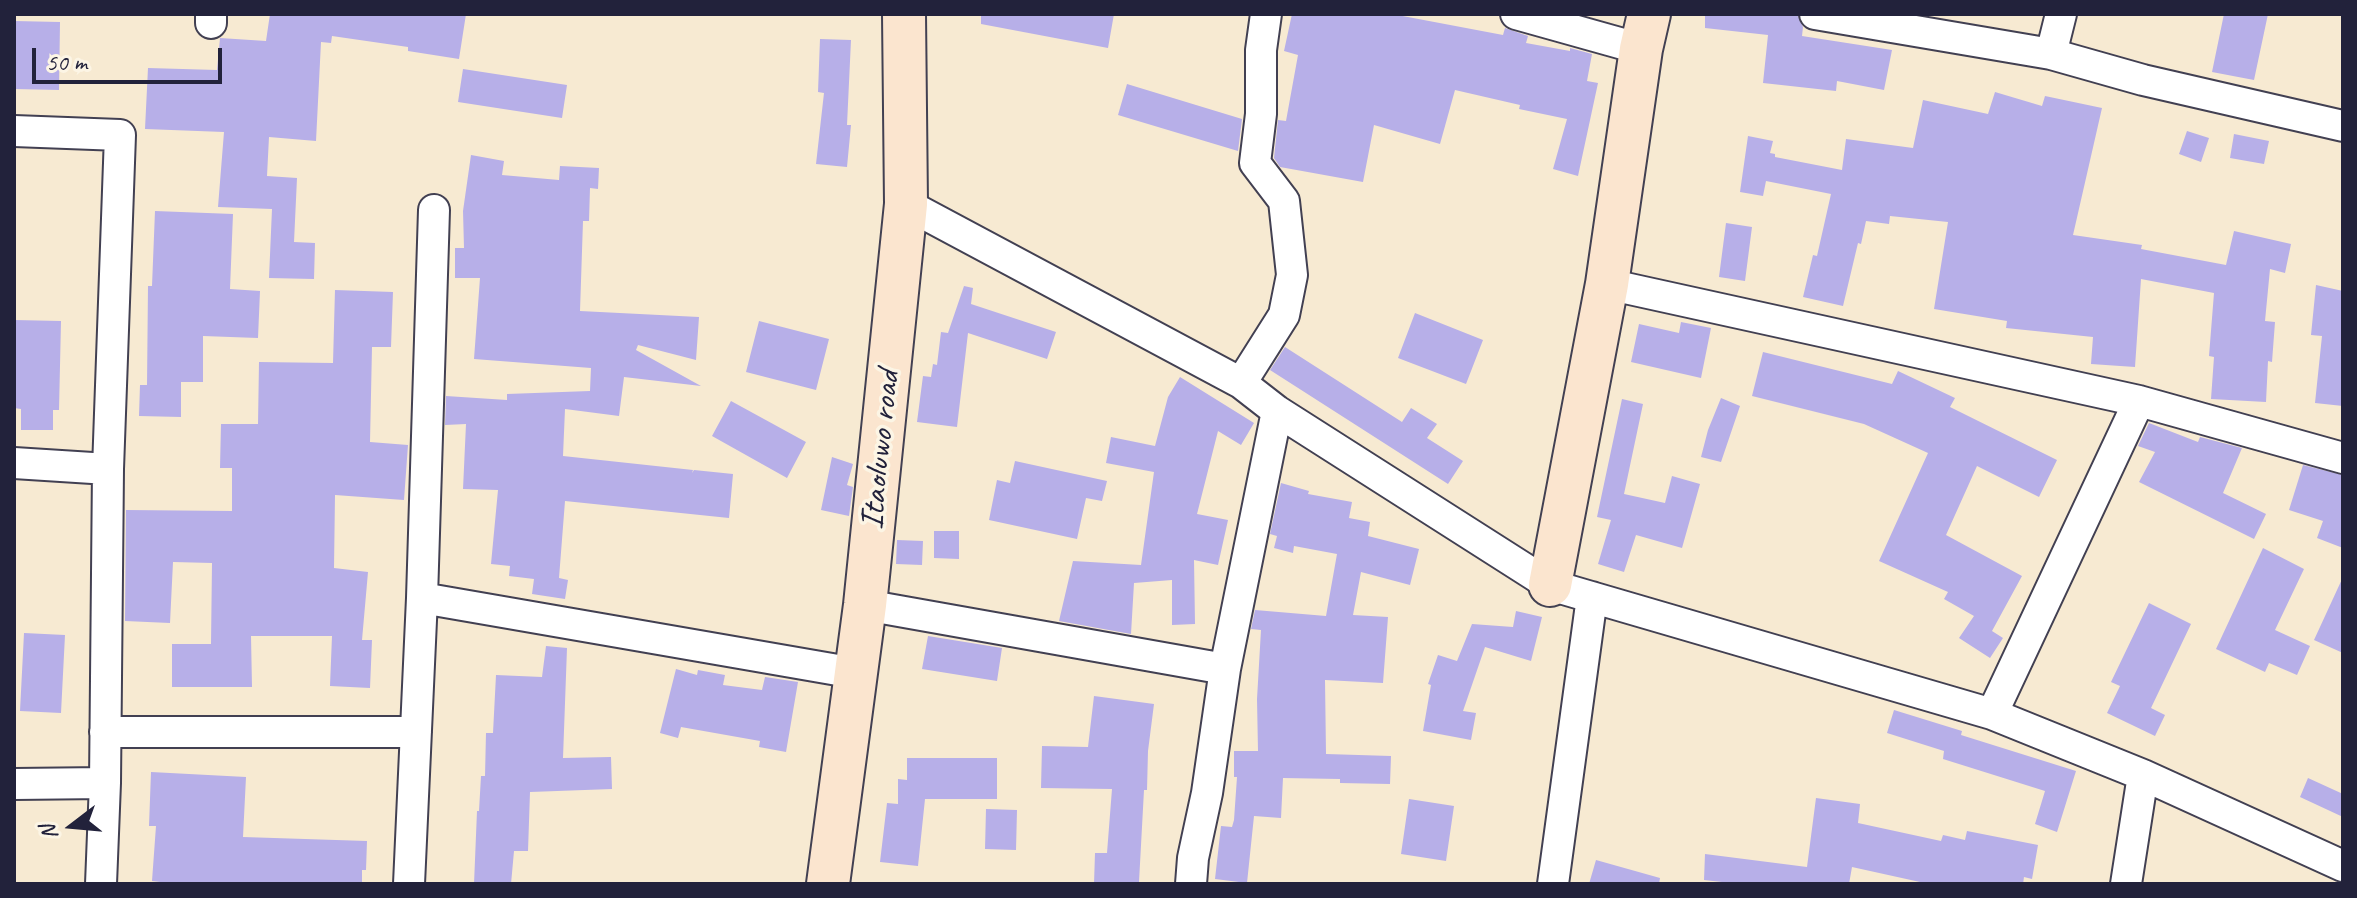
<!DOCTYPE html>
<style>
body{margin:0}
#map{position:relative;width:2357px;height:898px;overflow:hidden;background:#f7ead2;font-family:Caveat,sans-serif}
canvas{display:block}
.frame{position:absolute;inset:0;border:16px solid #22223b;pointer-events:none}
.north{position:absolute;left:32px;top:786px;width:80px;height:80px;-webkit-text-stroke:6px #fcf5e5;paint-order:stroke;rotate:254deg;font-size:22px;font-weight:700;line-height:32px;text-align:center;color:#22223b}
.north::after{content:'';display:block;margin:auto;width:28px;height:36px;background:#22223b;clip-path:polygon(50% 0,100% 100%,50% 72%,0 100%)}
.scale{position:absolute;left:32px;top:48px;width:190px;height:36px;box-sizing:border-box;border:4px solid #22223b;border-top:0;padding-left:10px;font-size:24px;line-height:28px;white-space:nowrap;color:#22223b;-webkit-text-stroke:6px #fcf5e5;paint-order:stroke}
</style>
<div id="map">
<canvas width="2357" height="898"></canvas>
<div class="frame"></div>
<div class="north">N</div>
<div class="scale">50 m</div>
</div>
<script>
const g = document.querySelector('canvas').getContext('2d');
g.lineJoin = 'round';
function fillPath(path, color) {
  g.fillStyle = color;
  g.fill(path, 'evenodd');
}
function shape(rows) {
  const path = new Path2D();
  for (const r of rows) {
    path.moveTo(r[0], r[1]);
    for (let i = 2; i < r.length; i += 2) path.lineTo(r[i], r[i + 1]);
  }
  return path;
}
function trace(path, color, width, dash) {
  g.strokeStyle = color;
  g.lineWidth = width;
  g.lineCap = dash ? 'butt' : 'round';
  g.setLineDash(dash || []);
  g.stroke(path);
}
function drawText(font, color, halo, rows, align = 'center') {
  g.font = font + ' Caveat,sans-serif';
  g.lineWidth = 7;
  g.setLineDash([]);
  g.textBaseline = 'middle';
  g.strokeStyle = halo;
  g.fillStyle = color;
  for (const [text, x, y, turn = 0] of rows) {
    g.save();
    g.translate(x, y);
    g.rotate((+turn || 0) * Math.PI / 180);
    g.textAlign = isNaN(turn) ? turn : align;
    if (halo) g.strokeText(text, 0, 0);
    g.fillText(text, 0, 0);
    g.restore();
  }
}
fillPath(shape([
 [270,14,466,14,459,59,408,51,408,47,332,36,331,43,321,42,316,141,269,137,267,176,297,178,294,242,315,243,314,279,269,278,272,209,218,207,224,132,145,129,148,68,217,70,220,38,266,41],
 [981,14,1114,14,1108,48,981,24],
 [1292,14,1392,14,1503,35,1505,28,1528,36,1526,43,1570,51,1570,48,1592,54,1587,81,1598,83,1578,176,1553,169,1567,119,1519,109,1520,105,1455,90,1440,144,1374,125,1363,182,1280,167,1274,158,1278,120,1286,121,1298,55,1284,51],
 [1705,14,1798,16,1803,27,1802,36,1892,50,1884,90,1837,81,1836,91,1763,83,1768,35,1705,28],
 [2224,14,2268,14,2254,80,2212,72],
 [14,21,60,22,59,90,14,89],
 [820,39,851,40,847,125,851,125,847,167,816,164,824,93,818,92],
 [463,69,567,85,562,118,458,102],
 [1127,84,1242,119,1238,151,1118,115],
 [1995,92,2042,106,2045,96,2102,108,2073,235,2142,245,2141,249,2226,265,2234,231,2291,244,2285,273,2270,269,2265,321,2275,322,2272,362,2268,361,2266,402,2211,399,2214,357,2209,356,2214,293,2141,279,2135,367,2091,364,2093,337,2006,328,2007,321,1934,309,1948,222,1890,216,1889,224,1866,221,1861,244,1858,243,1843,306,1803,297,1813,255,1817,256,1831,194,1766,181,1763,196,1740,192,1748,136,1773,141,1770,153,1775,154,1775,157,1842,170,1846,139,1913,148,1923,100,1988,114],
 [2187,131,2209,138,2201,162,2179,154],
 [2234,134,2269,141,2264,164,2230,158],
 [471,155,504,161,502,175,559,180,560,166,599,168,598,189,590,188,589,221,583,221,580,311,699,317,696,360,638,345,636,350,701,386,624,377,619,416,565,409,563,456,693,470,692,473,694,470,733,474,729,518,565,501,559,578,568,580,565,599,532,594,534,579,509,576,510,566,491,564,498,490,463,489,466,424,445,425,446,396,507,400,507,394,590,391,591,368,474,359,480,278,455,278,455,248,464,248,463,211],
 [155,211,233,214,230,289,260,291,258,338,203,336,203,382,181,382,181,417,139,416,140,385,147,385,148,286,152,286],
 [1726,223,1752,227,1745,281,1719,277],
 [2316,285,2343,291,2343,406,2315,403,2322,336,2311,335],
 [964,286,973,288,971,304,1056,332,1047,359,968,333,957,427,917,422,923,376,931,377,933,364,937,365,941,332,948,333],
 [335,290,393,292,391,347,372,347,370,442,408,445,404,500,335,495,334,568,368,572,362,640,372,640,370,688,330,686,332,636,251,636,252,687,172,687,172,644,211,644,212,563,173,562,170,623,125,621,126,510,232,511,232,468,220,468,221,424,258,424,259,362,333,363],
 [1415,313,1483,340,1466,384,1398,358],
 [14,320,61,321,59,410,53,410,53,430,21,430,21,409,14,408],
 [759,321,829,339,816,390,746,372],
 [1681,322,1711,328,1701,378,1631,362,1639,324,1679,333],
 [1285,347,1402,422,1411,408,1437,424,1427,438,1463,461,1448,484,1270,370],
 [1763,352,1892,384,1898,371,1955,398,1950,407,2057,460,2039,497,1977,466,1946,535,2022,576,1992,631,2003,638,1990,658,1959,638,1974,616,1944,599,1948,592,1879,561,1928,453,1864,424,1752,396],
 [1180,377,1254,423,1241,445,1218,431,1197,514,1228,520,1218,565,1194,560,1195,624,1172,625,1172,580,1134,583,1131,634,1059,621,1073,561,1141,565,1154,472,1106,463,1111,437,1155,446,1168,397],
 [1721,398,1740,406,1721,462,1701,457,1708,430],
 [1622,399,1643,404,1624,494,1665,503,1672,476,1700,484,1682,548,1636,535,1624,572,1598,564,1611,520,1597,517],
 [731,401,806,442,787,478,712,436],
 [2149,423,2198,442,2200,437,2242,448,2223,493,2266,514,2254,539,2139,482,2155,452,2138,446],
 [832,457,853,464,847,485,853,487,849,516,821,510],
 [1015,461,1107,481,1102,501,1086,498,1077,539,989,520,997,480,1010,483],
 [2303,465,2343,475,2343,548,2317,538,2323,521,2289,510],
 [1281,483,1309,491,1308,494,1352,502,1349,518,1370,522,1368,536,1419,549,1410,585,1361,572,1353,615,1388,617,1383,683,1325,680,1326,754,1391,756,1390,784,1340,783,1340,779,1283,778,1281,818,1254,816,1247,883,1215,879,1221,826,1232,827,1234,820,1237,777,1234,777,1234,751,1258,751,1257,699,1261,630,1251,629,1255,610,1326,616,1337,554,1294,546,1293,553,1274,548,1277,536,1270,534],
 [934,531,959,531,959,559,934,558],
 [897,540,923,541,922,565,896,564],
 [2263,548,2304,569,2275,630,2310,646,2297,675,2269,663,2265,672,2216,649],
 [2343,577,2343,653,2314,640],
 [2149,603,2191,624,2151,708,2165,715,2155,736,2107,713,2120,686,2111,682],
 [1516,611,1542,617,1531,661,1485,647,1463,711,1476,713,1471,740,1423,731,1431,685,1428,684,1438,655,1457,661,1472,624,1513,627],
 [24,633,65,635,61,713,20,711],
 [928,636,1002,648,997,681,922,669],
 [546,646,567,648,563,758,611,757,612,789,530,792,528,851,514,851,511,884,474,884,477,811,479,811,481,776,485,776,486,733,493,733,496,675,542,677],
 [676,669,697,675,698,670,725,675,723,685,762,690,765,677,798,682,786,752,759,747,760,741,681,727,678,738,660,733],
 [1094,696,1154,704,1148,751,1147,790,1144,790,1139,882,1094,884,1095,853,1107,853,1112,789,1041,788,1042,746,1088,747],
 [1894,710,1962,731,1961,735,2076,771,2057,832,2035,824,2045,791,1943,759,1944,751,1887,733],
 [907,758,997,758,997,799,925,799,918,866,880,862,887,803,898,804,898,779,907,780],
 [151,772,246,777,243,837,367,841,366,870,362,870,362,884,160,884,160,882,152,881,156,826,149,826],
 [2308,778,2343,794,2343,817,2300,797],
 [1816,798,1860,804,1858,823,1941,841,1943,835,1965,840,1967,831,2038,845,2032,879,2024,877,2023,884,1929,884,1852,867,1849,884,1722,884,1722,882,1704,880,1705,854,1807,867],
 [1409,799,1454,806,1446,861,1401,854],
 [986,809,1017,810,1016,850,985,849],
 [1596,860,1660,878,1659,884,1589,884]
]), '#b7afe8');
const street = shape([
 [211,14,211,23],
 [1516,14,1641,49],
 [1815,14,2051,54,2143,80,2343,126],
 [2051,54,2061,14],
 [14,131,120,135,108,469,105,783,101,884],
 [906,204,1241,383,1277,411,1550,585,1992,714,2143,775,2343,866],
 [1607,284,2139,401,2343,458],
 [1241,383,1284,315,1292,275,1284,201,1255,163,1261,114,1261,50,1266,14],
 [14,463,108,469],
 [422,598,855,673],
 [865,605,1225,669],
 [1992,714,2139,401],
 [105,732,416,732],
 [14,784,105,783],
 [409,884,422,598,434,210],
 [1191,884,1193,858,1207,793,1225,669,1277,411],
 [1553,884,1592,597],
 [2126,884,2143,775]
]);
const secondary = shape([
 [1550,585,1607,284,1641,49,1649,14],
 [828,884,865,605,906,204,904,14]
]);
trace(street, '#424052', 34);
trace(secondary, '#424052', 46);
trace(street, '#fff', 30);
trace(secondary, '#fbe5cf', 42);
drawText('34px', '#22223b', '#fcf5e5', [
 ["Itaoluwo road",881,450,-84]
]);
</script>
